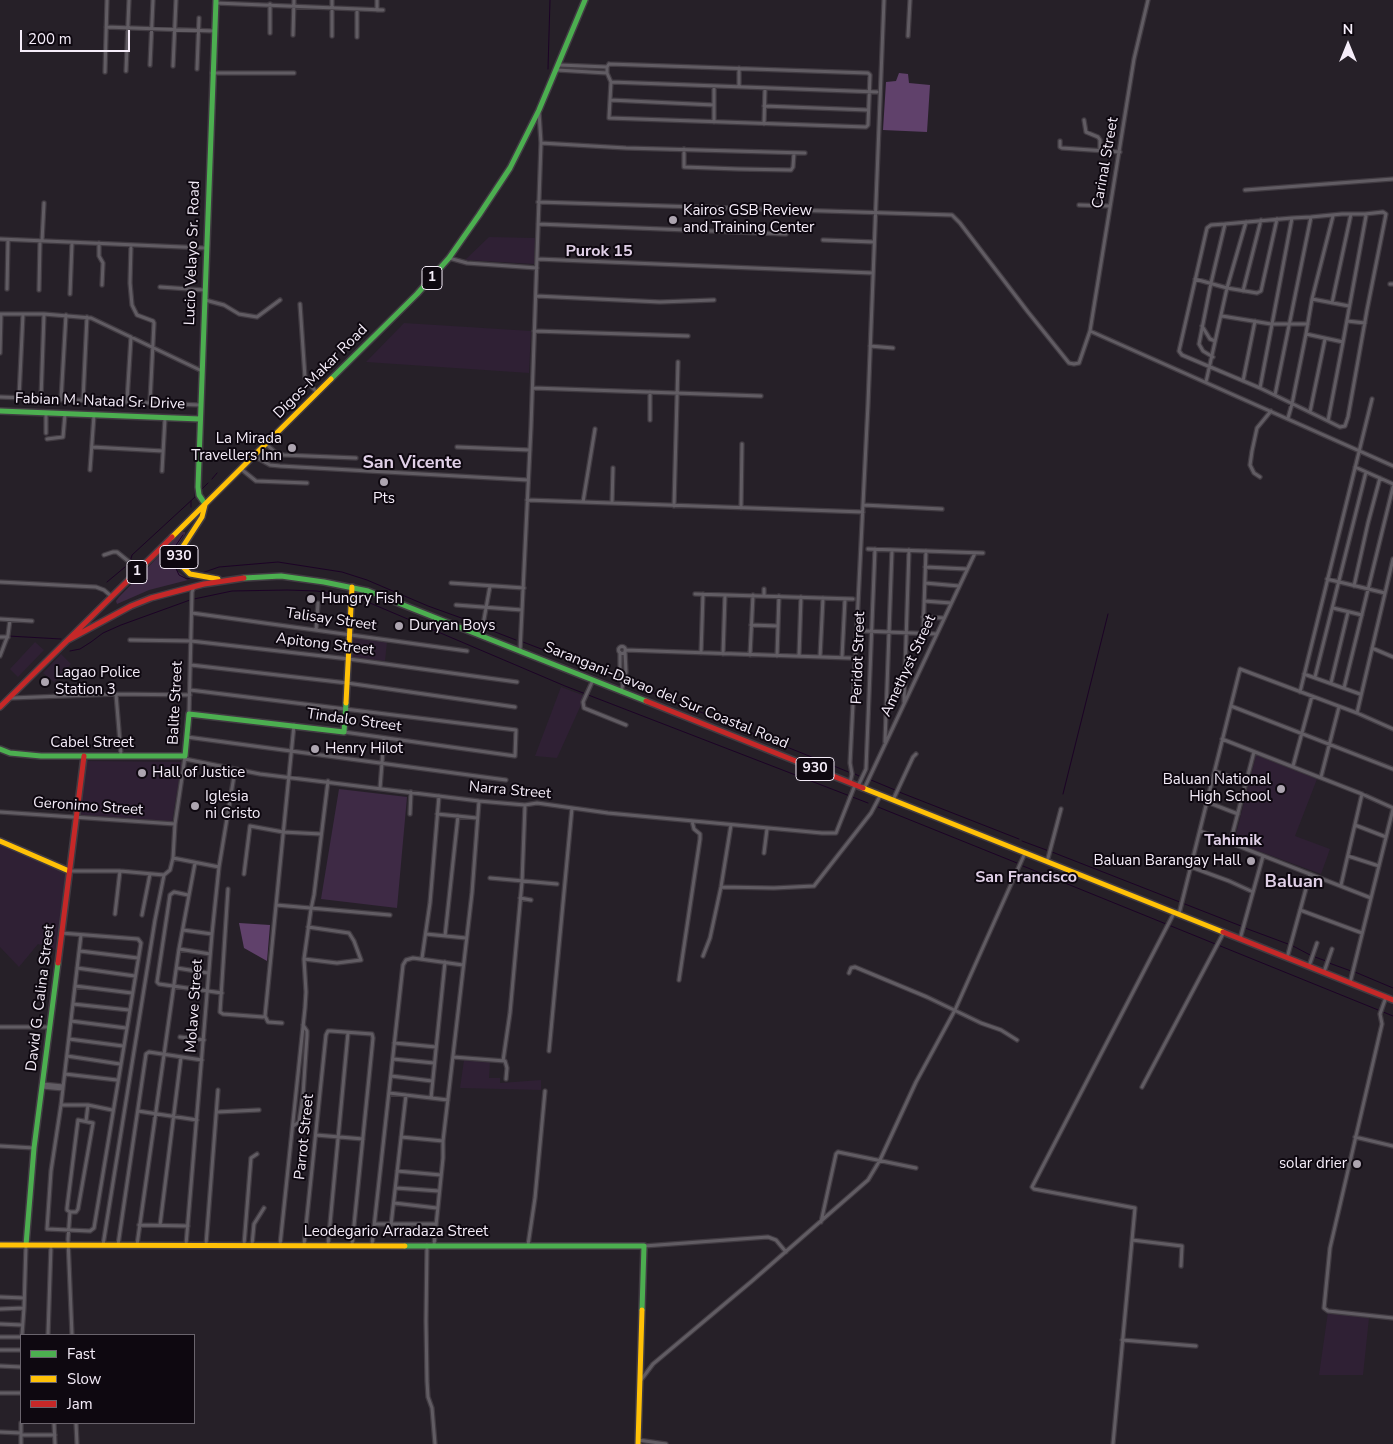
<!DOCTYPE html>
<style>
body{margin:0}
#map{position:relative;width:1393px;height:1444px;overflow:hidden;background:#262028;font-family:"Nunito Sans",sans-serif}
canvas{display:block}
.legend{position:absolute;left:20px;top:1334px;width:175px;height:90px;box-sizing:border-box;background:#0e0810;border:1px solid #6a646d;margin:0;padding:6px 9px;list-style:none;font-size:15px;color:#f5edf9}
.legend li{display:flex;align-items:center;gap:10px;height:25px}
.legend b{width:25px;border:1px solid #6a646d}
.north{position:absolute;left:1323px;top:20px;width:50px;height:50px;-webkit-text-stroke:4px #0e0810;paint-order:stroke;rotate:0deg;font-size:14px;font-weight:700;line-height:20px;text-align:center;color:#f5edf9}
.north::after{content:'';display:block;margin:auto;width:18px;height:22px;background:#f5edf9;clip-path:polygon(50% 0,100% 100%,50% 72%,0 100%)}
.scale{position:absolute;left:20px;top:30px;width:110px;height:22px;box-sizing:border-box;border:2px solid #f5edf9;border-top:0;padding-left:6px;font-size:15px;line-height:18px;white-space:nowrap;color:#f5edf9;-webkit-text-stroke:4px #0e0810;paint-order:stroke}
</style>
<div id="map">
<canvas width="1393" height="1444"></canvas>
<ul class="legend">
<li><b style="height:6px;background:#4caf50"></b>Fast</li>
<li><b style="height:6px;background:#ffc107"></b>Slow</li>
<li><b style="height:6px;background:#c62828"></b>Jam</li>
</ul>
<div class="north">N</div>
<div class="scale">200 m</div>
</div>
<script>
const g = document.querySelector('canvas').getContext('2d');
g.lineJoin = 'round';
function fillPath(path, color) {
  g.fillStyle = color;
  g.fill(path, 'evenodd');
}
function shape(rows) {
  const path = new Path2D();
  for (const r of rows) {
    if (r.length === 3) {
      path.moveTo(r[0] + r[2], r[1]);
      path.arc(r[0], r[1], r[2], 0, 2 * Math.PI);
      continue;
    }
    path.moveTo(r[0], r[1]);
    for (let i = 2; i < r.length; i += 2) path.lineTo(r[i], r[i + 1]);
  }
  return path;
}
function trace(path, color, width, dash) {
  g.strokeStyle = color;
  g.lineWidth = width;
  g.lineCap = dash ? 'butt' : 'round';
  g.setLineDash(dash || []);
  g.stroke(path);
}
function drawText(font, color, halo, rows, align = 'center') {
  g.font = font + ' "Nunito Sans",sans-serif';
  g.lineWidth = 4;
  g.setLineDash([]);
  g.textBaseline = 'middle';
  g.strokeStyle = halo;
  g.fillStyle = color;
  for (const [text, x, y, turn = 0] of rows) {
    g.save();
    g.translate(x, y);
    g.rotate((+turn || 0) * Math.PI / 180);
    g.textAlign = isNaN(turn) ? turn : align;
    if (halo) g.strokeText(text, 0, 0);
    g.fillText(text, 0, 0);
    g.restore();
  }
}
fillPath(shape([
 [489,237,535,238,534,264,465,260],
 [404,323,531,331,529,373,366,362],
 [354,637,387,642,385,661,352,658],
 [35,642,44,650,18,677,10,669],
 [61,654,71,664,54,682,43,673],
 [561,687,585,696,557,758,535,756],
 [1256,755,1317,779,1295,836,1330,849,1321,874,1234,842],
 [86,761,182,762,172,822,79,815],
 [0,843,65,873,66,876,58,951,38,944,19,967,0,947],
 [464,1060,490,1062,489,1078,500,1078,500,1083,541,1080,541,1090,460,1088],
 [1328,1312,1369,1318,1363,1375,1319,1375]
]), '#2f2034');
fillPath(shape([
 [182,532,185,532,185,534,175,550,175,564,177,571,188,580,149,590,117,604,116,601,119,597],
 [339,789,407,797,397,908,321,899]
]), '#3e2a45');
fillPath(shape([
 [899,73,908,74,909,83,930,85,927,132,883,130,886,82,896,81],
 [239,923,270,925,267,961,244,948]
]), '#60416b');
trace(shape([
 [548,69,550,0],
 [204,245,208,153],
 [199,365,204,250],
 [199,403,199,374],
 [198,417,199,407],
 [197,449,198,421],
 [212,479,217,473],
 [201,490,208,483],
 [191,507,191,501],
 [183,535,174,548,173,562,179,575,187,579,190,578],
 [130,562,132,555,195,497,197,453],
 [199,574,219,567,278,562,342,572,367,580,428,606,478,624],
 [107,582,125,567],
 [194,599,232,591,287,590,317,591,363,600,565,686,868,803],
 [490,630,516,640],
 [8,636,61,639],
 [523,642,617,678],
 [70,651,80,649,91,642,103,633,121,625,190,600],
 [629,683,851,773],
 [855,774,859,776],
 [871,780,895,790],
 [899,792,1019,839],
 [1063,794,1108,614],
 [878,807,1017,863],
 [1022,841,1049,851],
 [1052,852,1241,926],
 [1023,866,1393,1016],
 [1245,928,1288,944],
 [1293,946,1312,956],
 [1315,957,1326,961],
 [1329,963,1351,971],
 [1355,972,1393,988]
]), '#1c0326', 1);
const street = shape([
 [377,0,377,10],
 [216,3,383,10],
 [270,4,270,33],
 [106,27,214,31],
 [293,35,294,0],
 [332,36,332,0],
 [908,36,910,0],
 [357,37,357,9],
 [609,64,868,73,870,75,868,125,866,127,609,118,611,82,607,73,607,67,609,64],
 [150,65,153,0],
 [559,65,607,67],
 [173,66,176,0],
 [197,69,199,18],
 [557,70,607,73],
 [126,71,129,0],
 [105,72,107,0],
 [212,73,294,73],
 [611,82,877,92],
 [739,87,739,68],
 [610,100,714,105,714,122],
 [714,105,714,86],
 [764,106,868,110],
 [1084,120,1086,132,1098,137,1100,140,1100,151],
 [764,124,765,88],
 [1060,141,1060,147,1062,148,1120,152],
 [541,143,626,148,805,153],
 [684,149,684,167,738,169,791,170,793,167,794,153],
 [1245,190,1393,179],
 [538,202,952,215,960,223,1028,312,1069,363,1074,364,1079,363,1090,331,1393,466],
 [1079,205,1110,206],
 [1311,217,1342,214,1365,214,1366,216,1343,342],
 [1246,222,1227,288,1257,293,1261,291,1277,219],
 [538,224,786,234],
 [1225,224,1211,225,1207,228,1179,351,1182,355,1260,388,1328,421],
 [0,239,205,248],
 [823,240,874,242],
 [42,241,44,203],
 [99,243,99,256,103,263,102,285],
 [131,245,130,283,132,305,137,315,153,321,154,323,150,402],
 [449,258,467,263,537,268],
 [537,259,873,273],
 [1195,279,1227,288,1206,382],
 [1390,284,1393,284],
 [160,287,204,290],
 [7,289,8,240],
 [39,290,40,241],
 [1243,291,1261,220],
 [70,294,72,243],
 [536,296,660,302,714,300],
 [1312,299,1349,306],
 [205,300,224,305,239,314,257,317,280,300],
 [1332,303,1351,214],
 [300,304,305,378,317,393],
 [0,314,44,314,91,318,202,371],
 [1222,316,1271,324,1308,324],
 [1347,321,1365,323],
 [1202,326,1210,339,1215,341],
 [534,331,688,336],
 [1090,331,1134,59,1148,0],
 [1306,334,1312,299,1333,216],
 [870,346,893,348],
 [0,353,1,314],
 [1213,357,1203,351,1199,344,1211,283,1225,224,1292,218],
 [1243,381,1255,321],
 [533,388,761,396],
 [1260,388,1292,218,1311,217,1275,395],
 [0,397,200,405],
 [19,397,23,314],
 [41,398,44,314],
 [61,400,66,315],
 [83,400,87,317],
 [127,401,131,337],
 [1310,412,1325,339],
 [1288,418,1292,404,1306,334,1343,342,1328,421,1340,427,1345,426,1348,417,1367,310,1386,214,1383,212,1365,214],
 [650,420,650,392],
 [46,433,46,413],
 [47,439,63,437,65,414],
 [266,444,275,452,284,455,356,458],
 [92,447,163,451],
 [457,447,530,450],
 [254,456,270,465,280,466,528,480],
 [1355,467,1393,484],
 [241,469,256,481,307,483],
 [90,470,94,415],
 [162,471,165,418],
 [1260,477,1254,473,1250,465,1252,451,1257,428,1271,411],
 [527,500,863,512],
 [583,502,595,429],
 [612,503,613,468],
 [863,505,942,509],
 [674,506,678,362],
 [741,508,742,444],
 [868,549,983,553],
 [104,555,113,552,117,552,138,569],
 [925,567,967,569],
 [1327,579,1385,593],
 [0,582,96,587,104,590,111,596],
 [451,583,524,588],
 [925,583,959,586],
 [1354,586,1368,523,1380,478],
 [695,594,853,599],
 [764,596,764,589],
 [924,601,951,603],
 [456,605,522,610],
 [1333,608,1362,615],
 [192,613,467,651],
 [923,617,944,618],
 [0,619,32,621],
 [751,625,778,626],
 [316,630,318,603],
 [864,631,937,634],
 [923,634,926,551],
 [481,636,490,586],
 [0,637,8,637],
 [130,640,191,641,349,659,517,682],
 [622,650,3.5],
 [1372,648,1393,657],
 [625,650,850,658],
 [520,651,531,427,541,143,539,112],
 [620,652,620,672,622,682],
 [701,653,703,594],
 [723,654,725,595],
 [750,655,753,595],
 [0,656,8,635,10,620],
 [777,656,779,596],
 [799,656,801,597],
 [820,657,823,598],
 [842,657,845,599],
 [191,665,347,683,515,707],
 [1304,674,1360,694],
 [1315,677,1366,472],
 [593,680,583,702,584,708,626,725],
 [1331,683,1348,612],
 [1344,688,1393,487],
 [190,690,516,730,515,756,344,732],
 [621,692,626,672,625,651],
 [1300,692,1372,399],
 [116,694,121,755],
 [11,698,116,694,190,695],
 [904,702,909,550],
 [1231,706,1393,769],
 [1357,713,1393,559],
 [189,714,192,592,194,587],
 [187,737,506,780],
 [1222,739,1362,794,1393,808],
 [885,742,892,550],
 [185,759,260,774,479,801,525,805,537,803,608,813,822,833,836,833,855,785],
 [1293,766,1312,696],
 [1215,771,1246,783],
 [1321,777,1339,707],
 [850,783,852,774,850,763,868,404,884,0],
 [858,786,866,769,875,549],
 [380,788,384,738],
 [864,789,975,553],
 [893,800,913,757,916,754],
 [1207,802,1238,814],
 [0,812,175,824],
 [410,814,411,792],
 [437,814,477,818],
 [1355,825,1386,837],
 [1200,831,1371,898],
 [1230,843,1254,752],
 [764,853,767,829],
 [1348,856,1379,866],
 [173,858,219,867],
 [1047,862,1061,809],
 [1191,867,1229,881,1253,892],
 [69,871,120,871,164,875],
 [244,874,250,826,283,832,321,834],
 [490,878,557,884],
 [1341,885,1362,794],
 [721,887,774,888,814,886,871,813,880,796],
 [228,889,220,1012,223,1014,263,1017,265,1016,294,725],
 [188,895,174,892,170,895,157,982,159,984,222,993],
 [520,898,531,900],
 [276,905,390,915],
 [1300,910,1362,933],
 [115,914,120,871],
 [1179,914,1240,669,1357,713,1393,729],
 [142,915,150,874],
 [183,930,212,934],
 [61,933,138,939,141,943,94,1228,90,1231,47,1229,51,1171,61,1105,81,935],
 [426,934,466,938],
 [445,936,458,816],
 [1240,939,1263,856],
 [179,949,210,954],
 [80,951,138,958],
 [703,956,710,938,721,887,731,825],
 [422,958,430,903,439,796],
 [1287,958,1310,874],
 [304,959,337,963,361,960,354,941,349,933,308,927],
 [1309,966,1317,943],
 [77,968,135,976],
 [177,968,208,973],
 [1324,972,1332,949],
 [849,973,851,968,855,967,927,997,981,1023,1001,1030,1017,1040],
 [679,980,700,839,700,834,694,829,692,821],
 [1350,983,1393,809],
 [75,986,132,993],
 [1386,997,1380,1014,1382,1024,1330,1248,1324,1308,1328,1311,1393,1318],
 [73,1004,129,1010],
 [265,1016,268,1022,282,1023],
 [71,1021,126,1028],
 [0,1027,49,1027],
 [180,1037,204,1040],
 [69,1039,123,1046],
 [394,1043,436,1047],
 [549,1051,572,808],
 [67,1056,120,1064],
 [453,1057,505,1061,507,1068,506,1079],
 [393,1059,434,1063],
 [503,1061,510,1013,522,882,525,805],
 [65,1074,117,1080],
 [391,1076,432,1081],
 [43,1084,63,1086],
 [42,1087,63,1089],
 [1142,1087,1224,932],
 [389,1093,448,1100],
 [431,1098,445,962],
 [61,1105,88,1105,112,1110],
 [138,1111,197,1120],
 [217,1112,259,1110],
 [78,1120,93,1123,78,1209,76,1212,70,1212,67,1210,67,1208,78,1120],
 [86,1121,88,1105],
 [293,1126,299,1122,303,1095,307,1036,307,1031,303,1025],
 [316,1135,363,1139],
 [401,1137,443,1141],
 [1355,1137,1393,1146],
 [0,1146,34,1148],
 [397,1171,441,1175],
 [396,1188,439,1191],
 [394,1203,437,1208],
 [70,1212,68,1239,72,1335],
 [821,1222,836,1154,838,1152,916,1168],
 [375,1224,435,1224],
 [139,1225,188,1226],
 [160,1225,181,1057],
 [391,1225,406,1095],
 [1132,1240,1182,1246,1181,1266],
 [103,1245,155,920,164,875,170,870,173,858,175,824,185,757],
 [118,1245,146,1054,149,1052,202,1060],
 [137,1245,179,949,195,863],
 [186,1245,212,934,219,867,235,770],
 [206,1245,218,1090],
 [244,1245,251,1158,257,1154],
 [252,1245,254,1224,264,1208],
 [280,1245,305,1008,306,992,304,959,311,909,314,895,328,781],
 [304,1245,326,1035,328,1031,331,1031,372,1034,373,1038,352,1245],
 [328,1245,348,1033],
 [372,1245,403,965,406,960,413,958,463,965],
 [427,1245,426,1321,427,1381,428,1397,432,1408,435,1444],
 [434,1245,443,1158,443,1141,472,893,479,801],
 [528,1245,535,1198,545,1091],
 [644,1246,768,1237,776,1240,786,1252],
 [0,1297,24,1298],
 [0,1309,24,1308],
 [0,1324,22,1325],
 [22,1335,24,1308,26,1245],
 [48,1335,51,1245],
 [0,1337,21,1337],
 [1122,1340,1196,1346],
 [0,1350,21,1350],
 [0,1366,21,1367],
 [641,1380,653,1364,752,1281,868,1180,880,1160,916,1082,955,1010,1025,853],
 [0,1393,21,1393],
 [54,1423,55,1444],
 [76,1423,77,1444],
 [0,1432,21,1433],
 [21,1435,55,1435],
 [638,1440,666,1444],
 [21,1444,21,1423],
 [1113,1444,1135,1208,1034,1189,1032,1187,1174,913]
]);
const fast = shape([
 [331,379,417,294,449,258,479,215,510,168,539,110,585,0],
 [0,411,200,419],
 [205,504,199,495,198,487,216,0],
 [244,578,281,576,324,582,368,591,646,701],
 [0,749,10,753,41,756,185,756,189,714,344,732,346,703],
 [26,1245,34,1148,58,963],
 [405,1246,644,1246,642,1310]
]);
const slow = shape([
 [205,505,202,517,180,551,180,560,183,567,190,574,218,579],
 [172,537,331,379],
 [346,703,352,587],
 [863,788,1223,932],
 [0,841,69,871],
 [0,1245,405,1246],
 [638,1444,642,1310]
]);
const jam = shape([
 [68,640,131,606,151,598,204,584,244,578],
 [646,701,863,788],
 [0,707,172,537],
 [1223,932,1393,1000],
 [58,963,84,756]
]);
trace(street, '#413b42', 5.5);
trace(fast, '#413b42', 8);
trace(slow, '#413b42', 8);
trace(jam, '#413b42', 8);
trace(street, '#615c63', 3);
trace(fast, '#4caf50', 5);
trace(slow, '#ffc107', 5);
trace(jam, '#c62828', 5);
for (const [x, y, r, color] of [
 [673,220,5,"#ada5b0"],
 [292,448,5,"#ada5b0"],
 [384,482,5,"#ada5b0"],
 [311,599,5,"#ada5b0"],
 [399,626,5,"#ada5b0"],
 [45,682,5,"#ada5b0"],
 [315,749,5,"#ada5b0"],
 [142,773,5,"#ada5b0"],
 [1281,789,5,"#ada5b0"],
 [195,806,5,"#ada5b0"],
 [1251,861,5,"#ada5b0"],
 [1357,1164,5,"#ada5b0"]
]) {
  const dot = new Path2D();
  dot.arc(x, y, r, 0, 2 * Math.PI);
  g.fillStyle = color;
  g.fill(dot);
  trace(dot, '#0e0810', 2);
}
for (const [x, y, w] of [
 [432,278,20],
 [179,557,38],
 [137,572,20],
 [815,769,38]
]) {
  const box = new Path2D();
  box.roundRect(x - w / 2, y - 11.5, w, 23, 4);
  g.fillStyle = '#0e0810';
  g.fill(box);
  trace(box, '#f5edf9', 1);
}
drawText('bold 14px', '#f5edf9', null, [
 ["1",432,278],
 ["930",179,557],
 ["1",137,572],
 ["930",815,769]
]);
drawText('15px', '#f5edf9', '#0e0810', [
 ["Carinal Street",1106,163,-80],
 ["Lucio Velayo Sr. Road",193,253,-88],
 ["Digos-Makar Road",321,372,-45],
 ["Fabian M. Natad Sr. Drive",100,402,2],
 ["Talisay Street",331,620,8],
 ["Apitong Street",325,645,7],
 ["Peridot Street",859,658,-88],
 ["Amethyst Street",909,666,-65],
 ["Sarangani-Davao del Sur Coastal Road",666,696,22],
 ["Balite Street",176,703,-87],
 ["Tindalo Street",354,721,8],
 ["Cabel Street",92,743],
 ["Narra Street",510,791,5],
 ["Geronimo Street",88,807,4],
 ["David G. Calina Street",41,998,-83],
 ["Molave Street",195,1006,-86],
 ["Parrot Street",305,1137,-84],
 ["Leodegario Arradaza Street",396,1232]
]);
drawText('15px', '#f5edf9', '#0e0810', [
 ["Kairos GSB Review",683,211],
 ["and Training Center",683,228],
 ["La Mirada",282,439,"right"],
 ["Travellers Inn",282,456,"right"],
 ["Pts",384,499,"center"],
 ["Hungry Fish",321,599],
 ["Duryan Boys",409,626],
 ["Lagao Police",55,673],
 ["Station 3",55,690],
 ["Henry Hilot",325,749],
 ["Hall of Justice",152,773],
 ["Baluan National",1271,780,"right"],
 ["High School",1271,797,"right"],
 ["Iglesia",205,797],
 ["ni Cristo",205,814],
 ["Baluan Barangay Hall",1241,861,"right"],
 ["solar drier",1347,1164,"right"]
], 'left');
drawText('bold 16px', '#e0d0e7', '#0e0810', [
 ["Purok 15",599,252],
 ["Tahimik",1233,841],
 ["San Francisco",1026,878]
]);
drawText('bold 18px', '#e0d0e7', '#0e0810', [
 ["San Vicente",412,464],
 ["Baluan",1294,883]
]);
</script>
